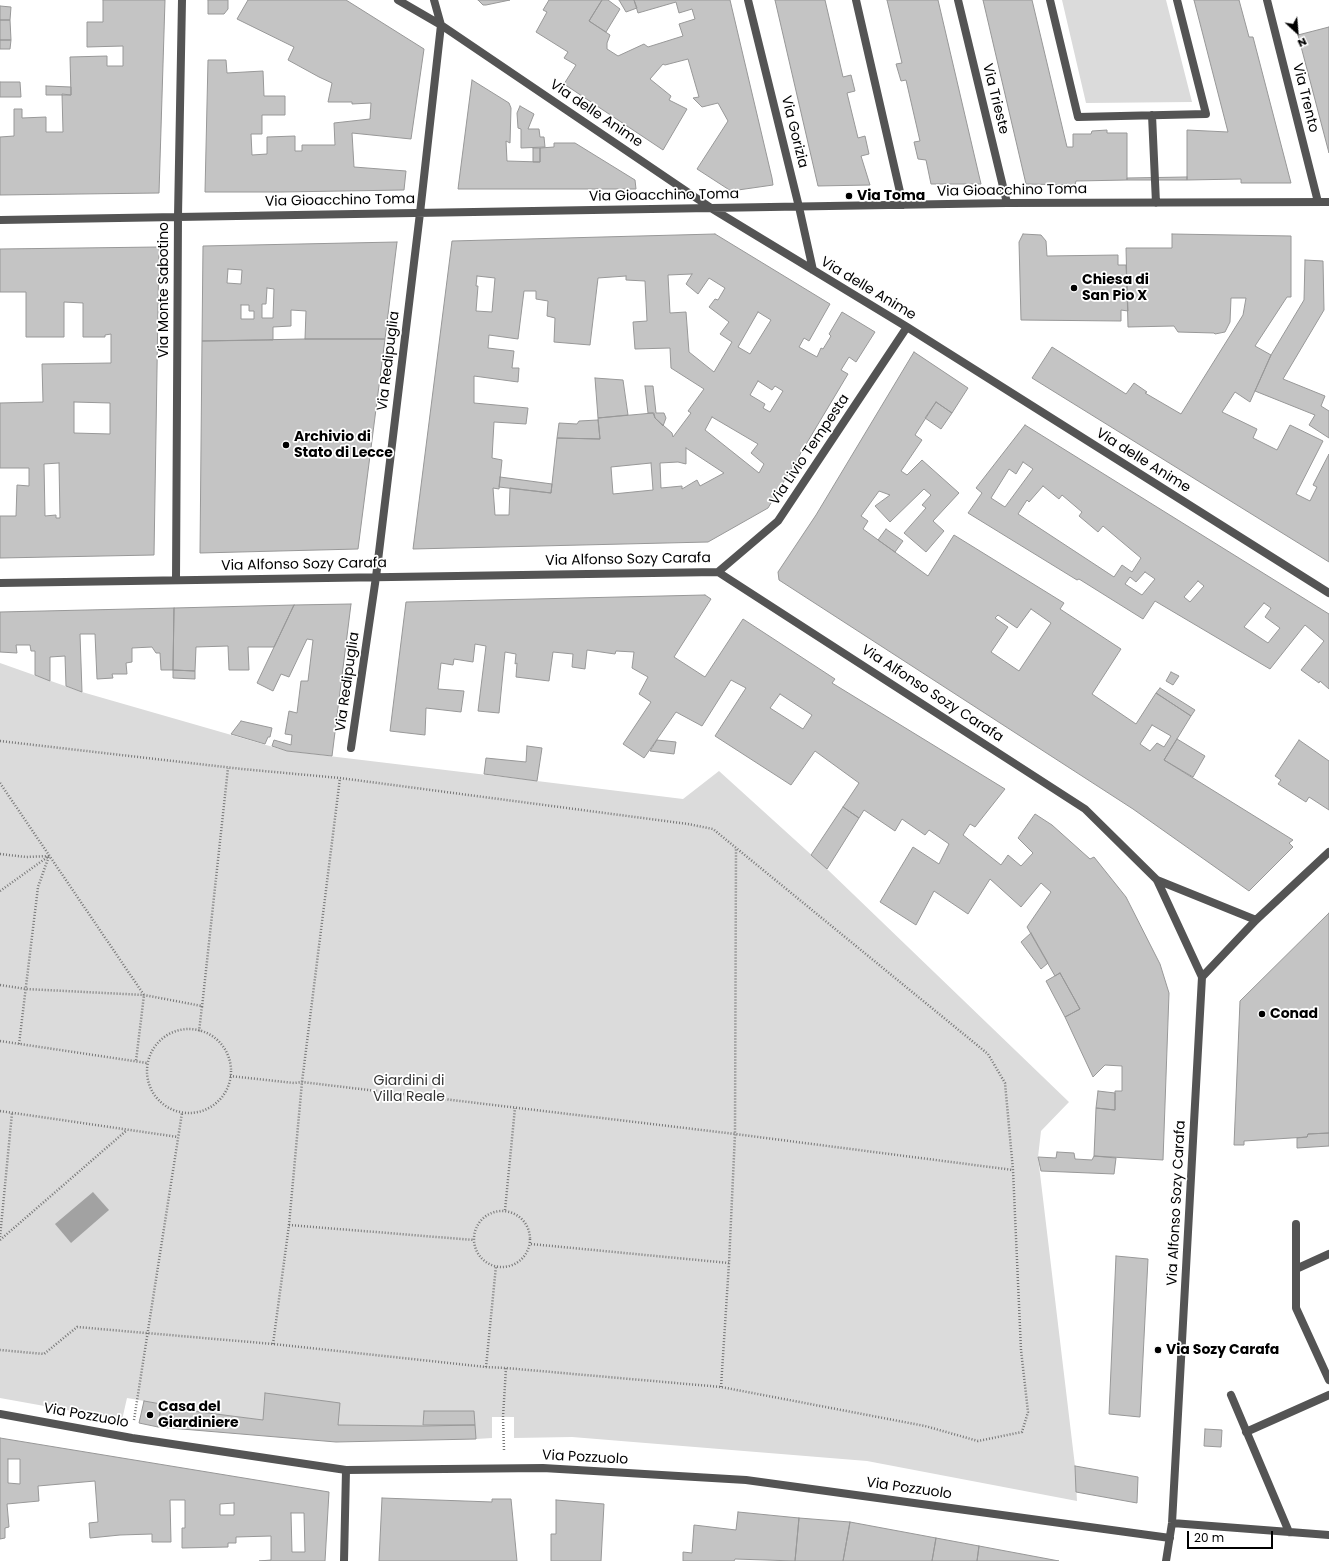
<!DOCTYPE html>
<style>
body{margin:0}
#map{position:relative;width:1329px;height:1561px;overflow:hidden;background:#fff;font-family:Poppins,sans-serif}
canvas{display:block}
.north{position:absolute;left:1277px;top:12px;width:40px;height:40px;-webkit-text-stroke:3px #fff;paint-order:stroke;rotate:154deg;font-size:11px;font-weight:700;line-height:16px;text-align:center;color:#000}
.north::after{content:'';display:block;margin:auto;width:14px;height:18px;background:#000;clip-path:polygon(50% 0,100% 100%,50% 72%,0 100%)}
.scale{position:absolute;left:1187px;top:1531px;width:86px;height:18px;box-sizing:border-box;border:2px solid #000;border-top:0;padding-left:5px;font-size:12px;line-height:14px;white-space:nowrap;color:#000;-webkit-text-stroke:3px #fff;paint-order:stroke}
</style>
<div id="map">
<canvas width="1329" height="1561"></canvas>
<div class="north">N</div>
<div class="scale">20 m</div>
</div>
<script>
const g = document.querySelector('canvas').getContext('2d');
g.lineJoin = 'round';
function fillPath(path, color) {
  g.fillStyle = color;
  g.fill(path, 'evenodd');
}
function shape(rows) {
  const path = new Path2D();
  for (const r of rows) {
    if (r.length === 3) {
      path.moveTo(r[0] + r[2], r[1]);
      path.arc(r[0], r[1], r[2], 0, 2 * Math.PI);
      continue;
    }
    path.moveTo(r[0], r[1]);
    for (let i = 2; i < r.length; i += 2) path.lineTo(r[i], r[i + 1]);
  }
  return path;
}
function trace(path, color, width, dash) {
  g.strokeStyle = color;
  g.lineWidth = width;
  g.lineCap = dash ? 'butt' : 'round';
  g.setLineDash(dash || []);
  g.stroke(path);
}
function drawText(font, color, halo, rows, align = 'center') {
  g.font = font + ' Poppins,sans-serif';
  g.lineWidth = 3.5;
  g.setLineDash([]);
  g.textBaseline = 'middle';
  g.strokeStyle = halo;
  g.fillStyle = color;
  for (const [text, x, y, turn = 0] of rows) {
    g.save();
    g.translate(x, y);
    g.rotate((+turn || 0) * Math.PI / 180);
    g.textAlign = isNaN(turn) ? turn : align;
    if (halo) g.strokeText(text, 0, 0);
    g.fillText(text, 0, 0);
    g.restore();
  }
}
fillPath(shape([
 [1062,0,1166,0,1192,102,1086,103],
 [0,663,82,692,287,751,537,781,683,799,719,771,827,869,1069,1102,1041,1131,1038,1157,1075,1466,1077,1501,867,1461,572,1437,514,1438,514,1417,492,1417,492,1438,476,1439,474,1411,424,1411,423,1426,338,1425,339,1403,265,1393,263,1420,161,1407,161,1404,127,1398,122,1420,0,1398]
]), '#dbdbdb');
fillPath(shape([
 [93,1192,109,1210,71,1243,55,1224]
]), '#a2a2a2');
const building = shape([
 [103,0,165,0,159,193,0,195,0,137,14,136,14,109,22,109,22,118,46,117,46,132,63,132,62,94,71,95,70,57,107,56,107,66,123,66,123,46,87,47,87,22,103,22,103,0],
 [208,0,228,0,228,9,224,14,208,14,208,0],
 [248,0,346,0,424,49,411,139,352,133,354,167,406,171,404,190,282,192,205,192,208,60,226,60,227,73,263,71,264,96,285,96,285,115,262,115,262,134,251,134,252,155,267,154,267,137,295,136,295,151,302,151,302,145,335,145,334,123,370,119,371,103,352,104,352,102,328,102,332,83,319,77,288,60,294,47,237,19,248,0],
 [478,0,510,0,486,5,483,5,478,0],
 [549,0,602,0,589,21,610,35,607,43,607,49,618,56,644,44,648,47,683,36,679,24,695,19,692,9,679,13,676,2,638,13,634,0,730,0,772,178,773,185,731,191,697,169,728,121,718,103,702,107,693,98,699,97,688,59,665,65,663,64,650,79,671,96,669,100,687,109,663,150,564,84,576,65,564,58,568,52,536,32,547,12,543,10,549,0],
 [602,0,608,0,620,9,606,32,589,21,602,0],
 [619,0,634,0,637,8,626,12,619,0],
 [775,0,825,0,843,77,851,75,855,91,847,93,858,138,865,136,869,154,861,156,870,185,818,186,775,0],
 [887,0,938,0,981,184,931,184,926,160,918,159,914,142,920,141,906,80,901,81,896,64,902,63,887,0],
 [983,0,1032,0,1067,147,1073,147,1073,134,1091,134,1092,131,1107,130,1107,133,1127,133,1127,180,1076,181,1075,185,1026,184,983,0],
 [1194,0,1239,0,1249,37,1253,37,1291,183,1241,183,1241,179,1187,180,1187,130,1228,132,1194,0],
 [0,6,11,7,10,20,0,20,0,6],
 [0,20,10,20,11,40,0,40,0,20],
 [1329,27,1329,153,1298,35,1329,27],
 [0,40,11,40,10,49,0,49,0,40],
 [472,80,509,103,511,108,510,143,506,141,507,161,540,162,540,148,554,147,554,143,575,143,635,180,636,189,458,189,472,80],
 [0,82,20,82,21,97,0,97,0,82],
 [46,86,71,87,71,95,46,95,46,86],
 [520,106,534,114,528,129,539,129,540,137,544,137,545,147,521,148,521,129,518,128,517,113,520,106],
 [533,148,540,148,540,162,533,162,533,148],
 [1187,177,1187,180,1127,180,1127,178,1187,177],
 [715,234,830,304,809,341,804,338,799,347,817,357,821,348,823,349,831,336,829,334,842,312,875,332,856,362,849,357,841,370,848,374,768,508,708,542,413,549,452,241,715,234],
 [692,274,686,284,698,294,709,278,725,288,718,300,715,299,709,307,729,322,720,334,732,342,714,372,689,352,686,312,670,313,668,275,692,274],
 [477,276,495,278,492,312,476,311,478,286,476,286,477,276],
 [626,276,626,280,645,281,647,321,633,322,635,349,670,348,671,368,704,389,688,411,691,413,673,437,672,433,655,418,653,413,598,418,600,439,557,438,551,493,510,488,509,515,495,515,493,488,499,489,502,460,492,458,494,422,526,424,528,408,474,403,474,376,518,382,519,368,512,368,514,351,488,348,489,335,518,339,524,291,536,291,536,299,548,301,547,316,555,318,554,342,590,345,598,278,626,276],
 [758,312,771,320,750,354,738,347,758,312],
 [758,381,772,390,775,386,783,391,770,412,763,408,765,404,750,395,758,381],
 [712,417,758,444,751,453,764,464,759,473,705,430,712,417],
 [686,448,724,473,700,486,697,480,682,489,682,486,661,488,660,463,678,462,686,464,686,448],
 [651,463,653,490,613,494,611,467,651,463],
 [1023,234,1041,235,1046,241,1047,256,1118,255,1118,265,1126,265,1128,311,1121,310,1121,321,1021,320,1019,242,1023,234],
 [1172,234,1291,236,1291,297,1287,297,1255,346,1271,355,1250,402,1235,392,1222,412,1257,429,1253,438,1277,450,1290,425,1323,441,1296,494,1310,501,1317,487,1313,485,1329,454,1329,562,1032,378,1052,347,1126,394,1134,383,1147,392,1145,393,1181,414,1243,315,1246,298,1231,298,1230,322,1225,332,1215,334,1214,333,1178,332,1174,326,1128,327,1126,248,1172,248,1172,234],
 [397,242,385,339,305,339,306,311,291,310,291,326,273,327,273,340,202,341,203,246,397,242],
 [228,269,242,270,241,284,227,283,228,269],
 [267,288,274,289,273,318,262,318,262,304,266,304,267,288],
 [241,305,249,305,249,311,254,311,254,319,241,319,241,305],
 [159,247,154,555,0,558,0,516,16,516,17,485,29,486,29,468,0,468,0,403,43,402,42,364,111,363,111,334,105,335,105,337,83,337,83,303,64,302,64,337,26,337,26,292,0,292,0,249,159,247],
 [74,402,110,403,110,434,74,433,74,402],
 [59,463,60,518,56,518,56,515,45,516,44,464,59,463],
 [1305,260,1323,261,1324,310,1283,379,1325,396,1321,406,1329,411,1329,438,1309,425,1315,415,1255,391,1271,355,1304,300,1305,260],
 [305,339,385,339,358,549,200,553,202,341,305,339],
 [914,352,968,388,952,413,936,402,915,435,922,440,901,471,907,475,922,460,959,493,933,521,944,531,926,552,904,533,926,508,922,505,931,495,924,489,890,522,875,506,890,495,879,491,861,516,868,521,863,529,928,576,954,535,1064,603,1060,609,1121,649,1092,694,1136,724,1156,693,1191,716,1164,760,1293,840,1289,843,1293,847,1249,891,1133,809,779,580,778,572,816,515,914,352],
 [1031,609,1051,623,1019,671,991,652,1008,627,995,618,998,615,1017,628,1031,609],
 [1152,725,1171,736,1164,747,1157,743,1150,751,1140,744,1152,725],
 [595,378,623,380,628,415,598,418,595,378],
 [645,386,653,386,656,413,664,413,666,418,663,426,655,418,654,413,648,413,645,386],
 [936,402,952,413,941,429,925,418,936,402],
 [598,420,600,439,557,438,559,423,577,424,579,421,598,420],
 [1025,425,1329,614,1329,689,1320,681,1319,683,1301,670,1324,641,1305,625,1270,669,1155,601,1143,619,1079,579,1077,580,968,513,982,493,976,488,1025,425],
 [1023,462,1033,469,1005,507,991,498,1009,469,1016,474,1023,462],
 [1043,486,1059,499,1062,495,1082,512,1079,516,1098,532,1103,526,1141,558,1132,572,1122,565,1114,577,1018,514,1027,500,1029,502,1043,486],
 [1145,572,1155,579,1142,595,1125,584,1130,577,1136,582,1145,572],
 [1198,581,1204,586,1190,602,1184,597,1198,581],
 [1264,603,1271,608,1265,617,1280,628,1268,643,1244,627,1264,603],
 [500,477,552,484,551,493,499,487,500,477],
 [886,529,903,541,895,552,878,540,886,529],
 [705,595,711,599,674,657,705,677,743,619,835,679,832,683,1005,789,975,827,970,824,963,835,1001,865,1008,855,1021,866,1033,853,1018,838,1035,814,1052,825,1090,859,1094,857,1126,897,1160,964,1169,993,1163,1160,1094,1156,1096,1108,1115,1110,1115,1091,1122,1091,1122,1066,1105,1065,1093,1077,1065,1017,1080,1009,1060,973,1055,976,1027,927,1051,892,1041,883,1021,907,990,879,968,914,934,891,916,925,880,902,913,847,939,864,949,844,929,830,925,835,902,819,895,831,864,810,859,818,843,807,859,783,815,751,791,785,715,736,746,688,731,680,702,726,676,712,644,758,623,744,651,702,639,694,648,677,632,668,634,652,616,651,615,654,587,650,585,669,572,667,573,654,553,652,549,681,516,677,517,663,515,664,516,654,505,652,499,713,478,711,486,646,475,644,473,662,454,659,453,665,441,663,438,689,464,691,461,712,426,708,425,735,390,731,406,602,705,595],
 [780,694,812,715,803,729,770,708,780,694],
 [351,604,332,756,287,751,272,746,274,740,291,745,292,735,285,734,289,711,297,713,301,681,308,681,313,640,307,639,289,677,281,674,273,691,257,683,294,605,351,604],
 [294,605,274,647,248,647,249,670,229,670,228,646,196,647,195,671,173,670,174,608,294,605],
 [174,608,173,670,161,670,160,653,156,653,152,647,132,648,132,662,126,663,127,674,112,674,113,678,97,679,95,634,80,634,82,692,66,686,65,656,50,657,50,681,35,675,35,651,31,651,30,645,16,645,17,653,0,652,0,612,174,608],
 [173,670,195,671,195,679,173,678,173,670],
 [1171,672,1179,676,1173,685,1166,681,1171,672],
 [1160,688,1195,710,1191,716,1156,693,1160,688],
 [241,721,272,728,270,737,268,737,265,744,231,734,241,721],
 [1177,739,1205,756,1193,777,1164,760,1177,739],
 [657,740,676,742,674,754,650,751,657,740],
 [1299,740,1329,761,1329,810,1309,797,1306,802,1278,784,1281,780,1275,776,1299,740],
 [527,746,542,748,537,781,484,774,486,758,526,762,527,746],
 [843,807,859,818,827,869,811,855,843,807],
 [1329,913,1329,1133,1308,1134,1307,1137,1244,1141,1244,1145,1234,1145,1240,1001,1329,913],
 [1031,933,1048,963,1041,969,1021,942,1031,933],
 [1060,973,1080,1009,1065,1017,1046,981,1060,973],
 [1098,1091,1115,1093,1115,1110,1096,1108,1098,1091],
 [1329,1133,1329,1146,1297,1148,1297,1138,1307,1137,1308,1134,1329,1133],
 [1057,1152,1074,1153,1075,1159,1092,1160,1094,1156,1116,1158,1114,1174,1041,1171,1038,1157,1056,1158,1057,1152],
 [1116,1256,1148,1259,1140,1417,1109,1414,1116,1256],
 [265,1393,340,1403,338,1425,423,1426,475,1425,476,1439,336,1442,158,1427,161,1407,263,1420,265,1393],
 [144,1401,161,1404,158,1427,139,1423,144,1401],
 [424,1411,474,1411,475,1425,423,1425,424,1411],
 [1205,1429,1222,1430,1221,1447,1204,1446,1205,1429],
 [0,1438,329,1492,325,1561,259,1561,271,1560,271,1536,236,1537,236,1543,228,1543,228,1547,182,1548,182,1528,185,1528,185,1500,170,1500,171,1542,152,1542,152,1534,120,1535,90,1538,89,1523,98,1522,95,1481,38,1486,39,1501,7,1504,9,1527,5,1528,5,1538,0,1539,0,1438],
 [8,1459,20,1459,20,1484,8,1483,8,1459],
 [234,1503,234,1515,220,1515,220,1504,234,1503],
 [291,1513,304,1513,305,1552,292,1552,291,1513],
 [1075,1466,1138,1477,1137,1503,1076,1492,1075,1466],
 [382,1498,492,1502,492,1499,511,1499,517,1561,379,1561,382,1498],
 [556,1500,604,1504,601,1561,551,1561,551,1534,556,1534,556,1500],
 [738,1512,799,1518,795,1561,735,1559,734,1561,683,1561,683,1552,692,1553,694,1525,736,1530,738,1512],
 [799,1518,850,1522,843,1561,795,1561,799,1518],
 [850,1522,936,1538,932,1561,843,1561,850,1522],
 [936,1538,979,1546,977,1561,932,1561,936,1538],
 [979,1546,1059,1561,977,1561,979,1546]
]);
fillPath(building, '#c4c4c4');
trace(building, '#989898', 1);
trace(shape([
 [0,741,242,769,340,778,688,824,713,829,988,1054,1005,1083,1013,1170,1021,1350,1028,1412,1022,1432,978,1441,925,1426,721,1387,506,1368,486,1367,273,1344,77,1327,44,1354,0,1350],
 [0,783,144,995,136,1061],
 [0,854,26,857,49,856],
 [0,891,49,856],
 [0,985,26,989,144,995,202,1006,199,1032],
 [202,1007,228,768],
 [189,1071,42],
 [0,1041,147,1063],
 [19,1044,38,887,49,856],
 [230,1076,294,1083,302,1082,735,1134,1013,1170],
 [0,1111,178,1137],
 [505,1210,515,1108],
 [502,1239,28],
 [289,1225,474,1240],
 [0,1237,12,1113],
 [0,1240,127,1130],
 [531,1244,729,1263],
 [273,1344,289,1225,302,1082,340,778],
 [486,1367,496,1266],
 [721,1387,729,1263,735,1134,736,848],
 [134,1420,182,1113],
 [504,1450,503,1417,506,1368]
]), '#767676', 2.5, [1, 2]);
trace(shape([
 [398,0,441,25,711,208,907,327,1329,593],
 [748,0,799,207,813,270],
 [856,0,903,205],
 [958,0,1007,203],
 [1050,0,1078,117,1206,114,1177,0],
 [1267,0,1318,202],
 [1152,115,1156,203],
 [0,220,1007,203,1329,202],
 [718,572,778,521,907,327],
 [176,580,178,216,182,0],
 [0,583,718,572,1085,809,1157,880,1202,977,1172,1523,1166,1561],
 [351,748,376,577,420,213,441,25,434,0],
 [1157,880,1256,920],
 [1202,977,1256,920,1329,852],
 [1296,1224,1296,1269],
 [1329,1254,1296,1269,1296,1308,1329,1380],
 [1231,1395,1289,1532],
 [0,1414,132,1438,346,1470,543,1468,746,1480,1170,1538],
 [1246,1432,1329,1395],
 [1172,1523,1329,1535],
 [344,1561,346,1470]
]), '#545454', 8);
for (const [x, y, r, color] of [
 [849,196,4,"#000"],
 [1074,288,4,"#000"],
 [286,445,4,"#000"],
 [1262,1014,4,"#000"],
 [1158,1350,4,"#000"],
 [150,1415,4,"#000"]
]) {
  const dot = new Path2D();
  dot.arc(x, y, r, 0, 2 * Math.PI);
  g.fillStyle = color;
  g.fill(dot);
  trace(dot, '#fff', 1.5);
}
drawText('14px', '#000', '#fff', [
 ["Via Trento",1305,98,76],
 ["Via Trieste",995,99,76],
 ["Via delle Anime",596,114,34],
 ["Via Gorizia",794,132,76],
 ["Via Gioacchino Toma",1012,191,-1],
 ["Via Gioacchino Toma",664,196,-1],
 ["Via Gioacchino Toma",340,201,-1],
 ["Via delle Anime",868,289,31],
 ["Via Monte Sabotino",164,290,-90],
 ["Via Redipuglia",389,361,-83],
 ["Via Livio Tempesta",810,450,-56],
 ["Via delle Anime",1143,461,32],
 ["Via Alfonso Sozy Carafa",628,560,-1],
 ["Via Alfonso Sozy Carafa",304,565,-1],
 ["Via Redipuglia",348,682,-82],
 ["Via Alfonso Sozy Carafa",932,694,33],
 ["Via Alfonso Sozy Carafa",1177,1203,-87],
 ["Via Pozzuolo",86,1416,10],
 ["Via Pozzuolo",585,1458,3],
 ["Via Pozzuolo",909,1489,8]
]);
drawText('bold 14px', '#000', '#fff', [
 ["Via Toma",857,196],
 ["Chiesa di",1082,280],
 ["San Pio X",1082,296],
 ["Archivio di",294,437],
 ["Stato di Lecce",294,453],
 ["Conad",1270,1014],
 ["Via Sozy Carafa",1166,1350],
 ["Casa del",158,1407],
 ["Giardiniere",158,1423]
], 'left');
drawText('14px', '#323232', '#fff', [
 ["Giardini di",409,1081],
 ["Villa Reale",409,1097]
]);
</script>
